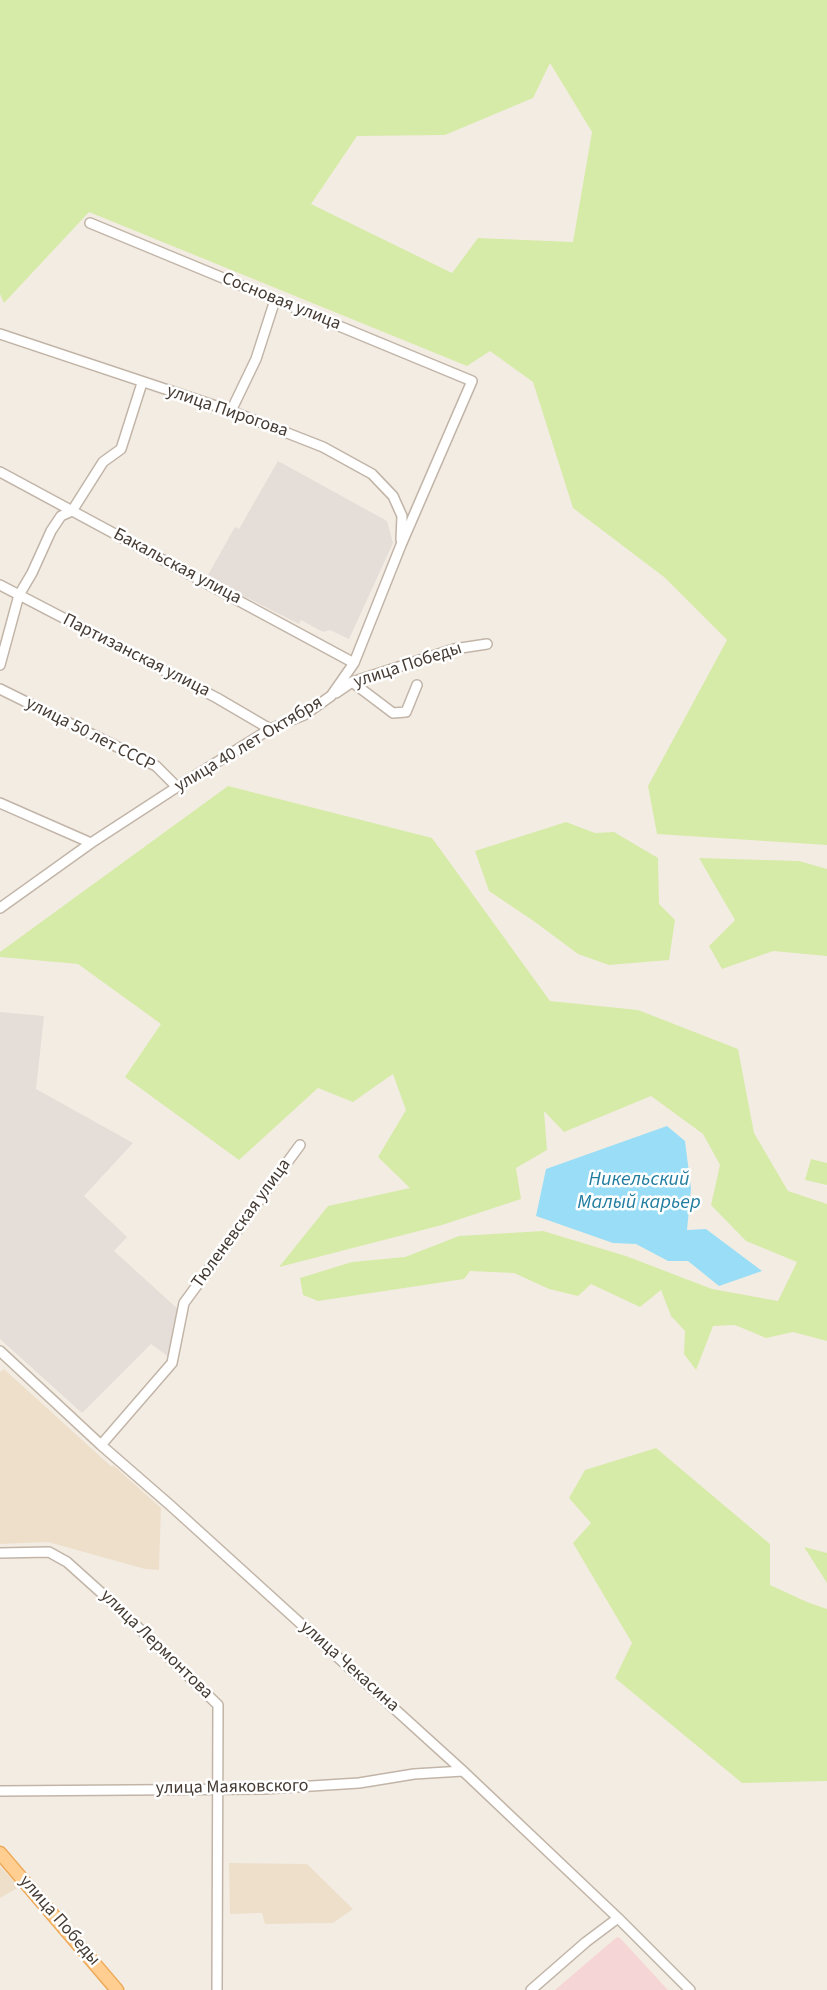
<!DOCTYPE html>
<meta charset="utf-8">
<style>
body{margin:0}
canvas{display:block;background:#f3ece3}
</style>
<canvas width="827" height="1990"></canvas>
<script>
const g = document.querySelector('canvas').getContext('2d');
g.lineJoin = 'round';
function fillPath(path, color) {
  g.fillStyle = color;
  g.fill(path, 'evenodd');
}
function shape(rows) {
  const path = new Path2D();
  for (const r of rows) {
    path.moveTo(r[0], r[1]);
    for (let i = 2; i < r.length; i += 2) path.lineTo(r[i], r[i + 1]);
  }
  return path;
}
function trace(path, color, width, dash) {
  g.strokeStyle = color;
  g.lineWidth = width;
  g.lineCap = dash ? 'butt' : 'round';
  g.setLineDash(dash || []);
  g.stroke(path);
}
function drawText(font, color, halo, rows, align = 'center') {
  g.font = font + ' "Source Sans 3",sans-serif';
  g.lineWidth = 5;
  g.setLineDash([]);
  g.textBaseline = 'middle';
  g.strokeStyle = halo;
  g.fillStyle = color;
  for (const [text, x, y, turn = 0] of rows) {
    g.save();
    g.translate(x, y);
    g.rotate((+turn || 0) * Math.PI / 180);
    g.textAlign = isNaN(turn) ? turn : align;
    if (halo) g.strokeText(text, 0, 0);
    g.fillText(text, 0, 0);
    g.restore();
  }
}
fillPath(shape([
 [278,461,387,521,393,543,349,639,330,630,323,632,301,620,299,624,234,591,208,575,235,527,239,529],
 [0,1012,44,1016,36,1089,133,1143,84,1196,127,1237,114,1251,180,1311,169,1357,151,1344,82,1413,0,1339]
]), '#e5ddd8');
fillPath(shape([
 [4,1369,102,1458,112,1467,113,1465,161,1508,159,1570,145,1569,48,1542,0,1544,0,1372],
 [229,1863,307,1864,353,1909,333,1923,265,1924,262,1913,230,1914],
 [0,1866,19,1887,0,1898]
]), '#eedfcb');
fillPath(shape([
 [617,1937,620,1938,668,1990,555,1990]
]), '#f5d5d5');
fillPath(shape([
 [0,0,827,0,827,845,657,834,648,786,727,640,664,577,573,508,533,382,490,351,467,366,89,212,4,303,0,294],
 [550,63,592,132,573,242,478,238,452,273,311,204,357,136,445,135,533,98],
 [228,786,432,838,550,1001,638,1010,738,1049,754,1133,788,1191,827,1204,827,1341,793,1332,766,1338,735,1325,713,1326,696,1370,684,1354,685,1331,671,1316,661,1290,640,1307,591,1284,578,1296,549,1289,514,1273,470,1271,464,1279,318,1301,303,1295,300,1278,352,1262,405,1257,459,1236,543,1231,626,1256,712,1289,778,1301,797,1262,746,1241,711,1205,720,1165,703,1134,651,1096,564,1132,544,1111,547,1150,516,1168,521,1199,442,1225,279,1267,328,1206,410,1188,378,1157,406,1110,393,1074,353,1102,318,1088,239,1160,125,1077,161,1024,78,964,0,957,0,952],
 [566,822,595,833,614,832,658,858,659,904,675,920,669,960,609,965,578,954,535,922,489,891,475,851],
 [699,858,799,861,827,869,827,956,773,951,722,969,709,946,735,920],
 [811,1159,827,1163,827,1185,805,1180],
 [656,1448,770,1544,770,1585,807,1602,827,1609,827,1781,742,1783,615,1678,632,1643,573,1543,591,1523,569,1498,585,1470],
 [804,1547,827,1553,827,1583]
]), '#d7eba8');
fillPath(shape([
 [667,1126,685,1141,691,1189,687,1230,706,1229,762,1271,719,1286,688,1261,668,1261,636,1244,613,1243,536,1216,546,1169]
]), '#99def6');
const minor = shape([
 [0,334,231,411,323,447,372,474,393,496,402,516,401,540],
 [231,411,256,359,275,300],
 [0,472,354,663],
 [0,585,217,698,270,729],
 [0,665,19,595,32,573,51,531,61,516,72,511,103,462,121,449,142,383],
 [352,682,393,713,406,712,417,685],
 [0,689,156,766,177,787],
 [336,693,352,682,454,649,487,644],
 [0,803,91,843],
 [0,908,91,843,177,787,270,729,304,715,331,696,354,663,401,545,472,381,90,223],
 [0,1351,101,1445,170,1505,463,1771,618,1918,690,1990],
 [101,1445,172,1363,184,1303,300,1145],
 [0,1553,49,1552,67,1562,116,1606,218,1705,217,1990],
 [0,1791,264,1789,359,1783,414,1774,463,1771],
 [531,1990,586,1942,618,1918]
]);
const major = shape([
 [0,1853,117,1990]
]);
trace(minor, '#c2b5a8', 12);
trace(major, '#eda957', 15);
trace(minor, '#fff', 9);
trace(major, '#ffce90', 12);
drawText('18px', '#453b33', '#fff', [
 ["Сосновая улица",281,302,22],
 ["улица Пирогова",227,412,19],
 ["Бакальская улица",177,567,28],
 ["Партизанская улица",136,656,27],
 ["улица Победы",408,666,-18],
 ["улица 50 лет СССР",90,735,27],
 ["улица 40 лет Октября",249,745,-31],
 ["Тюленевская улица",242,1224,-54],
 ["улица Лермонтова",156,1645,44],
 ["улица Чекасина",349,1667,42],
 ["улица Маяковского",232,1788,-1],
 ["улица Победы",59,1921,49]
]);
drawText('italic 20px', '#217da0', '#fff', [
 ["Никельский",639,1181],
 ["Малый карьер",639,1204]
]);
</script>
